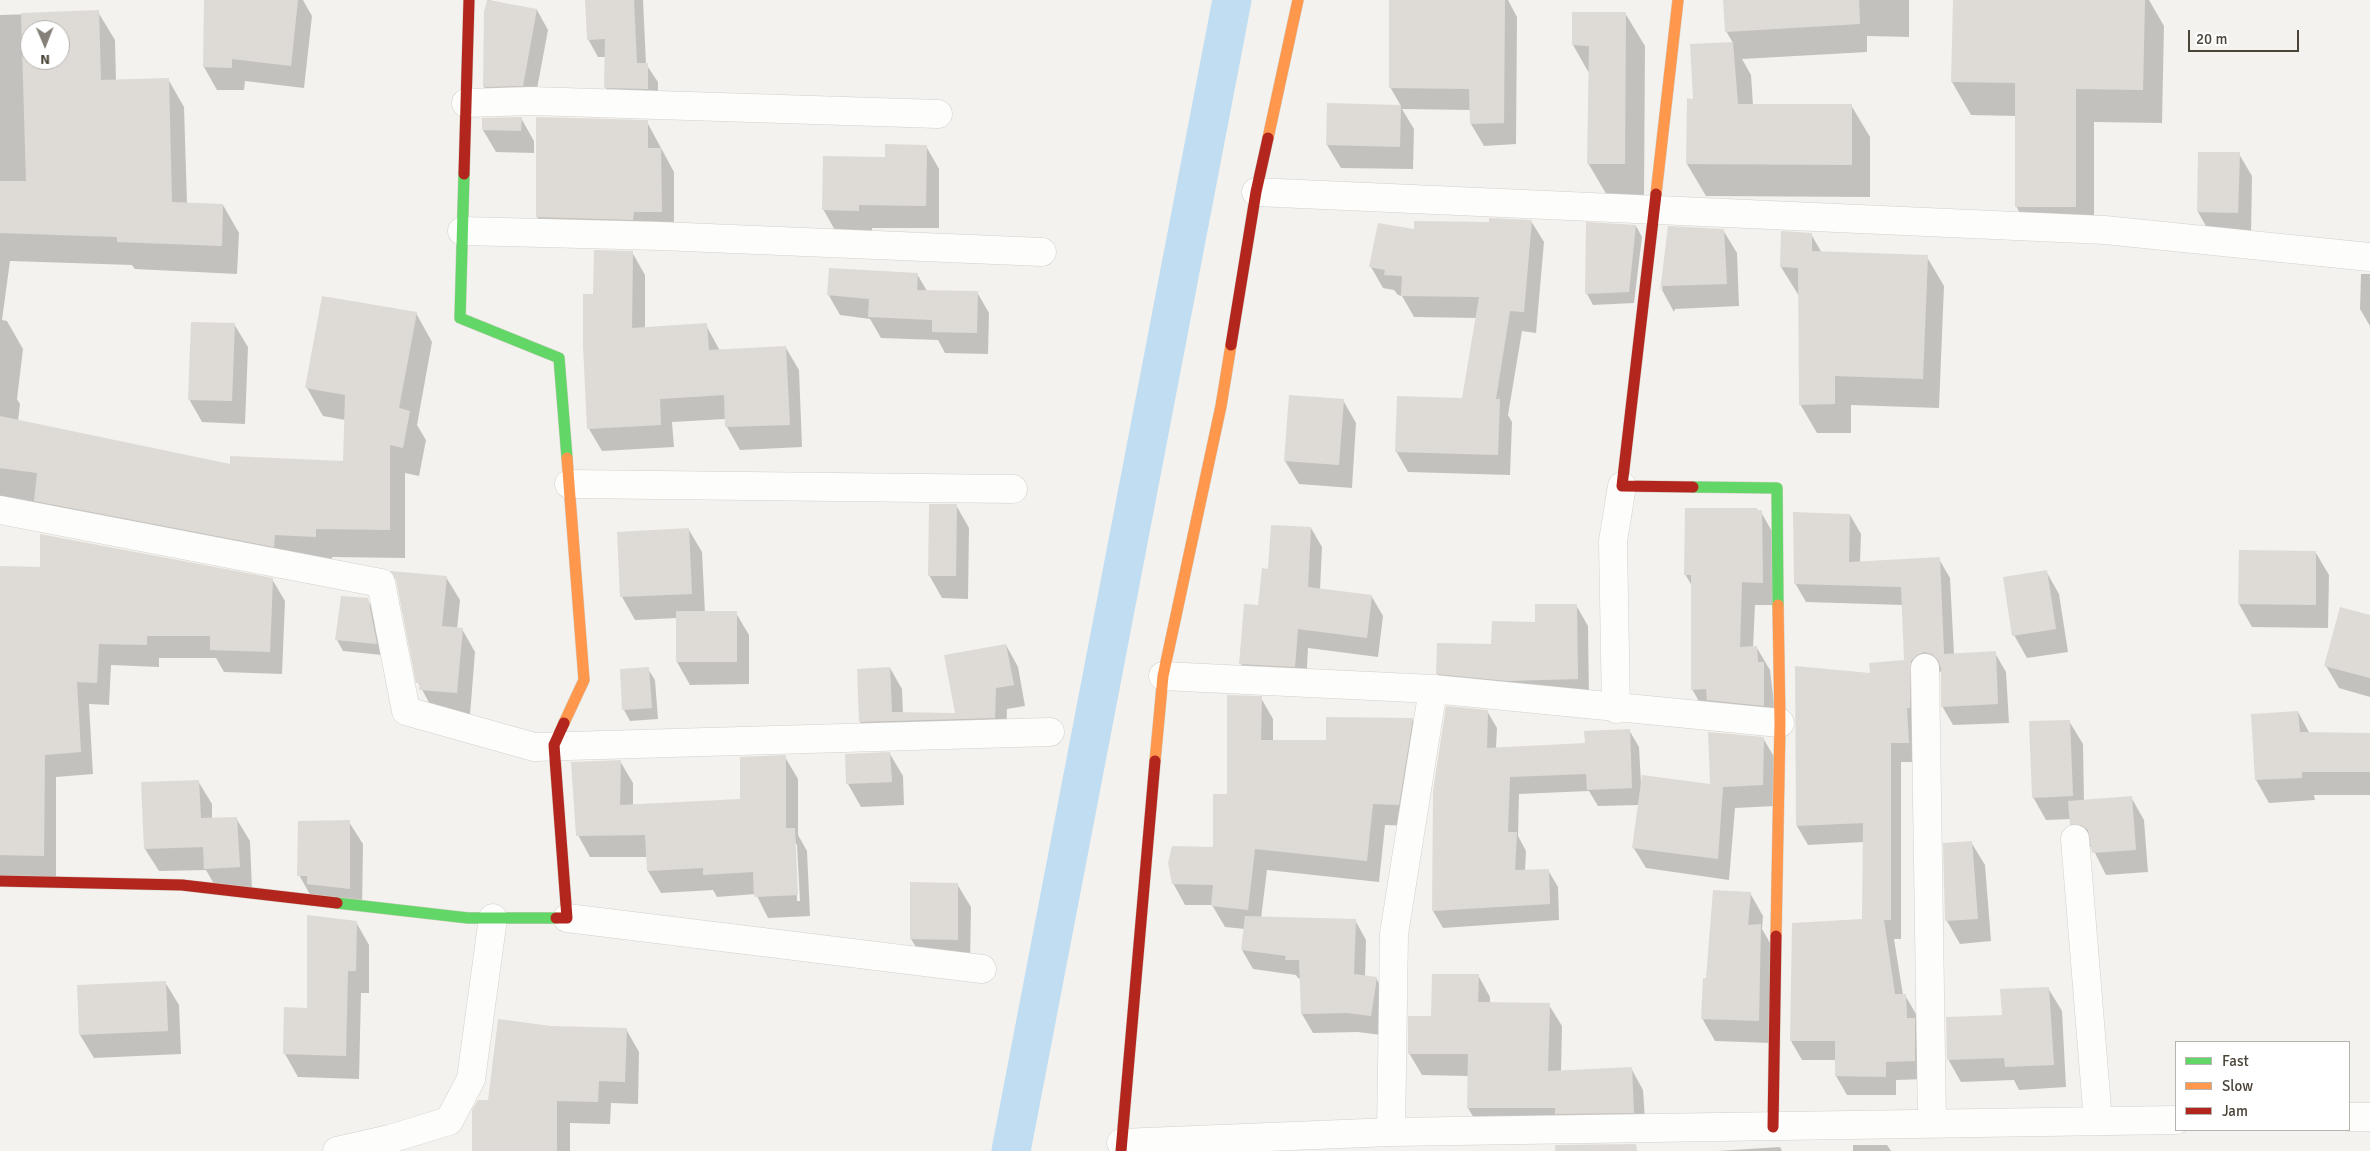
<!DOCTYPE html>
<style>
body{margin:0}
#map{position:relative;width:2370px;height:1151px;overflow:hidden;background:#f4f2ee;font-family:Signika,sans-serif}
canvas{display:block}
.legend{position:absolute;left:2175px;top:1041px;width:175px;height:90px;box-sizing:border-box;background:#fff;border:1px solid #b7b4b0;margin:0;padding:6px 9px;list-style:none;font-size:15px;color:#4b4439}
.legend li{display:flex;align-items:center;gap:10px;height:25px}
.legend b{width:25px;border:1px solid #b7b4b0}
.north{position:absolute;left:20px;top:20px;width:50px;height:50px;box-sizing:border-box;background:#fff;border:1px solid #b7b4b0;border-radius:50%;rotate:179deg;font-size:14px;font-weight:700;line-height:20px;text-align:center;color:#4b4439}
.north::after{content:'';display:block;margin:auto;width:18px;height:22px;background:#868178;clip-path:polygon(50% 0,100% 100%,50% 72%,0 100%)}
.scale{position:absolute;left:2188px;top:30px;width:111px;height:22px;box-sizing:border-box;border:2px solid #4b4439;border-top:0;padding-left:6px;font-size:15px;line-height:18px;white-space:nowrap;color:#4b4439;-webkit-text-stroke:4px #fff;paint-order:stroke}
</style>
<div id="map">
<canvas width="2370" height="1151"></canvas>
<ul class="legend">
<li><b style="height:6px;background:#63d668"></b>Fast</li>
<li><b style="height:6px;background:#ff974d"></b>Slow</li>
<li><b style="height:6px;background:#b3261e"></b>Jam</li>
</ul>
<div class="north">N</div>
<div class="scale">20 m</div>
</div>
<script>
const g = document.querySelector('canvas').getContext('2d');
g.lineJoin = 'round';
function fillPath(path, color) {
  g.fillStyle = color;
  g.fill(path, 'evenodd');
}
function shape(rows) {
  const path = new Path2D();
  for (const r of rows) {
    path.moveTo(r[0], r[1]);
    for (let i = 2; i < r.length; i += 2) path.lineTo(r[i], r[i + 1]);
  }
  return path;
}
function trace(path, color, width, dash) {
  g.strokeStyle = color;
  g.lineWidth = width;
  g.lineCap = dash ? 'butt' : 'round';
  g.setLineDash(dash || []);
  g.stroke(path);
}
fillPath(shape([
 [205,0,303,0,312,16,304,88,245,81,244,90,217,90,204,67],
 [488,0,537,10,548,30,534,105,496,107,484,87,486,12],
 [587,0,643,0,646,64,658,82,658,107,616,105,605,87,606,57,598,57,588,39],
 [1391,0,1508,0,1517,17,1516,144,1484,146,1471,124,1471,110,1402,109,1414,129,1413,169,1341,168,1327,145,1401,106,1390,87],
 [1724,0,1909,0,1909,37,1867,36,1867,52,1742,59,1751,75,1753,105,1851,105,1870,137,1870,197,1706,196,1687,164,1694,100,1733,43,1726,31],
 [1954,0,2149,0,2164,26,2162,123,2094,122,2094,240,2035,240,2016,206,2016,116,1971,115,1952,82],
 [98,12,115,40,116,81,168,79,184,107,187,204,223,205,239,233,237,274,135,269,132,265,10,261,2,320,7,321,23,349,17,399,20,404,18,421,231,465,345,462,345,420,323,416,307,388,416,313,432,342,417,425,426,440,419,476,405,473,405,558,332,557,331,564,0,524,0,15],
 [30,30,60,30,60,60,30,60],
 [1573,13,1625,13,1645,46,1644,197,1608,197,1588,163,1589,73,1573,45],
 [521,118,534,141,534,153,496,152,483,130],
 [647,122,674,172,674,234,550,240,537,217],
 [926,146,939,169,939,228,872,228,872,233,836,232,823,209,886,159],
 [2239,154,2252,176,2251,235,2211,235,2198,212],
 [1531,221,1544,242,1536,333,1522,331,1508,415,1512,422,1510,475,1408,472,1396,451,1463,400,1477,318,1414,317,1402,296,1398,295,1394,290,1383,288,1371,267,1415,231],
 [1636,226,1642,237,1634,303,1593,305,1587,294],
 [1669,227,1723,230,1737,253,1739,306,1675,309,1674,312,1662,290],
 [1811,234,1822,253,1927,257,1944,286,1939,408,1851,405,1851,433,1817,433,1800,404,1799,296,1781,267],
 [632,252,645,275,645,328,706,325,720,351,786,348,799,370,802,447,740,450,727,427,725,419,672,422,674,447,602,451,589,429,594,295],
 [917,274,927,291,977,292,989,313,988,354,945,353,938,340,881,338,870,319,840,315,828,294],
 [2361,274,2370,274,2370,326,2360,309],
 [234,324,248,347,245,424,202,422,189,399],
 [1290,397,1343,400,1356,423,1352,488,1299,484,1285,461],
 [956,505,969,528,968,599,942,598,929,575],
 [1761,512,1774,535,1775,605,1755,605,1753,648,1757,648,1770,670,1777,728,1705,712,1692,689,1692,586,1685,574],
 [1850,515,1861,534,1860,562,1939,559,1950,578,1954,654,1995,653,2006,672,2009,723,1953,725,1942,706,1942,672,1936,671,1920,762,1901,762,1901,939,1894,939,1903,995,1905,995,1916,1014,1916,1023,1925,1038,1926,1079,1896,1080,1896,1095,1847,1095,1836,1076,1836,1060,1802,1060,1791,1041,1863,920,1864,842,1808,845,1797,826,1796,667,1871,675,1905,662,1903,605,1806,602,1795,583],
 [1311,528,1322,547,1320,590,1372,597,1383,616,1378,657,1308,648,1306,685,1252,683,1241,664,1269,571],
 [689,530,702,552,705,613,736,613,749,635,749,684,690,685,677,662,677,618,635,620,622,597,619,533],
 [2316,553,2329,575,2328,628,2252,627,2239,604],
 [0,567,272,579,285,601,282,674,224,672,216,658,159,658,159,667,111,665,109,705,89,704,93,774,56,777,56,877,0,877],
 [2046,571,2059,594,2068,652,2027,658,2014,635],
 [446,577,460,600,457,629,462,629,475,652,470,715,434,712,418,682],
 [342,597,367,599,374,611,382,655,343,651,337,640],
 [1576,605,1588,626,1589,700,1449,694,1437,673],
 [2370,617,2370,697,2339,688,2326,666],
 [1006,645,1018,667,1025,706,1007,709,1006,739,873,743,860,722,890,668,902,689,903,714,956,715],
 [648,669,655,680,658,719,630,721,624,710],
 [1261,698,1273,719,1273,741,1327,741,1412,719,1424,740,1411,826,1385,825,1379,882,1267,870,1261,918,1355,920,1366,940,1365,977,1376,978,1387,997,1381,1035,1358,1032,1313,1033,1302,1014,1301,979,1298,978,1296,975,1253,969,1242,950,1245,929,1225,927,1212,905,1185,905,1173,883,1214,848,1228,795],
 [1487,711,1497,728,1496,748,1586,745,1629,730,1639,747,1641,783,1712,786,1763,738,1776,760,1775,806,1735,808,1729,880,1646,868,1633,847,1639,805,1598,806,1589,791,1519,794,1518,836,1526,851,1525,871,1548,870,1558,887,1559,920,1443,928,1433,911,1434,791],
 [2298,712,2310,734,2370,734,2370,795,2314,795,2315,800,2269,803,2256,780,2253,715],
 [2069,721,2083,744,2084,801,2131,797,2144,820,2148,872,2106,875,2092,847,2084,847,2071,824,2070,819,2046,820,2033,797],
 [890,754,903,776,904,805,861,807,848,784],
 [785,757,798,779,798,835,807,851,810,916,768,918,756,894,717,897,713,890,661,893,648,871,648,857,590,857,578,835,620,761,633,783,633,806,742,800],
 [795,842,797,845,800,901,797,901],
 [198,781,212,804,212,819,236,818,250,841,252,890,218,891,206,870,159,871,145,849],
 [349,822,363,844,362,911,312,898,299,875],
 [1971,842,1985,865,1991,941,1960,944,1947,921],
 [957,884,971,907,970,962,925,962,911,939],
 [1750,893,1763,916,1762,929,1773,948,1772,1043,1715,1041,1702,1018],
 [356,922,369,945,369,993,361,993,359,1079,298,1077,285,1054],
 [1478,975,1490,997,1490,1003,1549,1005,1562,1026,1561,1072,1631,1068,1643,1090,1646,1134,1481,1130,1468,1108,1469,1076,1422,1075,1409,1053,1432,1017],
 [165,982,179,1005,181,1054,94,1058,80,1035],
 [2048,988,2062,1011,2066,1087,2019,1090,2014,1080,1961,1082,1948,1059,2003,1016],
 [551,1027,626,1029,639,1052,638,1104,611,1103,610,1124,570,1123,570,1151,473,1151,489,1101],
 [1853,1145,1887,1145,1891,1151,1853,1151],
 [1780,1147,1782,1151,1717,1151]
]), '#0003');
trace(shape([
 [1011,1151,1232,0]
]), '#c0ddf1', 39);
fillPath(shape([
 [204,0,298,0,291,66,232,59,232,68,203,67],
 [487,0,537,9,523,86,483,87,484,12],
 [585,0,634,0,637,63,648,63,648,89,604,88,605,39,587,40],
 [1389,0,1505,0,1504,123,1470,124,1469,89,1389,88],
 [1723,0,1859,0,1860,24,1725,32],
 [1953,0,2145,0,2143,90,2076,89,2076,207,2015,207,2015,83,1951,82],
 [99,10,101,80,169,78,172,202,223,204,222,246,117,242,117,237,0,233,0,181,26,181,21,13],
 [30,30,60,30,60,60,30,60],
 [1572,12,1626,12,1625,164,1587,164,1589,46,1572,45],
 [1733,42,1738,104,1852,104,1852,165,1686,164,1687,98,1693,99,1690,44],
 [1327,103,1401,105,1400,147,1326,145],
 [522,117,521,131,482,130,482,118],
 [536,117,648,120,648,148,661,148,662,212,634,212,633,220,536,217],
 [885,144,927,145,926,206,859,205,859,211,822,210,823,156,885,157],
 [2198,152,2240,152,2238,213,2197,212],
 [1489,218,1532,220,1524,312,1510,311,1496,399,1500,399,1498,455,1395,452,1397,396,1462,398,1479,297,1401,296,1402,276,1384,275,1385,270,1369,267,1378,223,1414,229,1414,221,1489,222],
 [1586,222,1636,225,1629,292,1585,294],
 [1668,226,1724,229,1727,284,1662,286,1660,291],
 [1781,231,1812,233,1812,251,1928,255,1923,379,1835,376,1835,404,1799,405,1798,268,1780,267],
 [594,250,633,251,632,328,707,323,709,350,786,346,790,425,725,427,724,395,660,399,661,425,587,429,583,346,583,294,593,294],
 [829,268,918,273,917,290,978,291,977,333,932,332,932,320,868,317,869,299,827,295],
 [322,296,417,312,399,408,410,411,403,448,390,445,390,530,316,529,316,537,275,535,274,547,34,501,37,473,0,468,0,416,230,464,230,456,343,461,345,395,305,388],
 [191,322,235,323,232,401,188,400],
 [1289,395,1344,399,1339,465,1284,461],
 [929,504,957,504,956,576,928,576],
 [1685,508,1757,508,1757,510,1762,510,1763,583,1742,582,1740,647,1757,646,1758,662,1764,662,1764,706,1707,700,1706,689,1691,690,1691,575,1684,575],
 [1793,512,1850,514,1849,562,1940,557,1944,654,1996,651,1998,704,1941,707,1941,668,1938,660,1932,654,1924,652,1917,655,1911,661,1910,708,1907,708,1909,743,1891,743,1891,920,1884,920,1895,994,1906,994,1907,1018,1915,1018,1915,1061,1886,1062,1886,1077,1835,1076,1835,1041,1790,1041,1792,923,1862,919,1863,823,1796,826,1795,666,1870,673,1869,663,1904,660,1901,587,1794,584],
 [1271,525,1311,527,1308,587,1372,595,1367,638,1298,629,1295,667,1239,664,1244,604,1258,605,1262,568,1268,569],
 [689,528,692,594,620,597,617,532],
 [40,534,273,578,270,652,210,650,210,636,147,636,147,645,99,644,97,683,77,682,81,752,45,755,44,856,0,855,0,566,40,567],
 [2239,550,2316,551,2316,605,2238,604],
 [2047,570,2056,629,2012,636,2003,577],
 [390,571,447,576,442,626,463,628,457,693,419,690,420,683,416,683,396,580],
 [341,596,368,598,377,644,335,640],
 [1535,604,1577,604,1578,679,1508,681,1436,674,1437,643,1491,644,1492,621,1535,622],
 [2340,607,2370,615,2370,678,2324,666],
 [676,611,737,611,737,662,676,662],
 [1006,644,1014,685,996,688,995,718,859,722,857,669,890,667,892,712,955,713,944,655],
 [649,667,652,708,622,710,620,669],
 [1227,695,1262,696,1261,740,1326,740,1326,717,1413,718,1399,805,1373,804,1367,861,1255,849,1248,910,1211,906,1213,885,1172,884,1168,863,1172,846,1213,847,1213,794,1227,794],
 [1446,706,1488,710,1487,748,1585,743,1584,731,1630,729,1632,788,1587,790,1586,774,1510,777,1508,832,1517,832,1515,870,1549,869,1550,904,1432,911,1433,791],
 [2298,711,2300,732,2370,733,2370,772,2302,772,2302,778,2255,780,2251,714],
 [2070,720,2073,796,2032,798,2029,721],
 [1708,732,1764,737,1763,785,1723,787,1718,859,1632,848,1642,775,1710,784],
 [890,752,892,782,846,784,845,754],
 [786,755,786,828,795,828,798,895,754,897,753,872,703,875,703,868,647,871,645,835,576,836,571,762,621,760,620,805,740,799,740,757],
 [199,780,201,818,237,817,240,867,204,869,203,847,144,849,141,782],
 [2132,796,2136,850,2092,853,2088,830,2081,825,2070,825,2068,801],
 [350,820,350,889,307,884,307,876,297,876,298,821],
 [1972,841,1978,919,1945,921,1943,843],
 [910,882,958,883,958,940,910,939],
 [1713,890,1751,892,1748,925,1761,924,1759,1021,1701,1019,1703,978,1706,978],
 [307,915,357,921,356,971,348,971,346,1056,283,1054,284,1007,307,1008],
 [1245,916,1356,919,1354,974,1377,977,1371,1016,1347,1013,1301,1014,1299,960,1285,960,1286,956,1241,950],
 [1432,974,1479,974,1478,1002,1550,1003,1548,1071,1632,1067,1634,1113,1555,1114,1555,1108,1467,1108,1468,1054,1408,1054,1408,1016,1431,1016],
 [166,981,168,1031,79,1035,77,985],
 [2049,987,2054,1065,2005,1067,2004,1058,1947,1060,1946,1017,2002,1015,2000,989],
 [498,1019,551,1026,627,1028,625,1082,599,1081,598,1102,557,1101,557,1151,472,1151,472,1110,478,1100,488,1100],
 [1636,1144,1637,1151,1555,1151,1555,1145]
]), '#dedbd6');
const street = shape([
 [466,103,532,101,938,114],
 [1256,192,2105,230,2370,257],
 [462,231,661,236,1042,252],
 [569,484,1013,489],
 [0,510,381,583,406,711,534,747,1050,732],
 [1925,668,1932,1123],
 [1163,676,1433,689,1780,723],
 [1616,709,1613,541,1622,486],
 [2075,839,2098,1121],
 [567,918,982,969],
 [2349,1117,2370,1117],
 [1391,1132,1394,934,1433,689],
 [1121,1143,1391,1132,2176,1120],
 [337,1151,390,1139,449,1121,471,1079,493,918]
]);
const fast = shape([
 [464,174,460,318,559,358,567,458],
 [1693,487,1777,488,1778,605],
 [337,903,468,918,556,918]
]);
const slow = shape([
 [1268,138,1298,0],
 [1656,194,1678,0],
 [564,723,584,680,567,458],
 [1155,761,1163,676,1221,406,1231,345],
 [1776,936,1780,723,1778,605]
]);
const jam = shape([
 [464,174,469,0],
 [1656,194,1622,486,1693,487],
 [1231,345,1256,192,1268,138],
 [0,881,182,885,337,903],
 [556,918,567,918,554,745,564,723],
 [1773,1127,1776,936],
 [1121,1151,1155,761]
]);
trace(street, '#d2d0cb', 29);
trace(fast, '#d3cfc5', 12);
trace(slow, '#d3cfc5', 12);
trace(jam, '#d3cfc5', 12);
trace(street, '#fdfdfc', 28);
trace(fast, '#63d668', 11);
trace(slow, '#ff974d', 11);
trace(jam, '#b3261e', 11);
</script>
